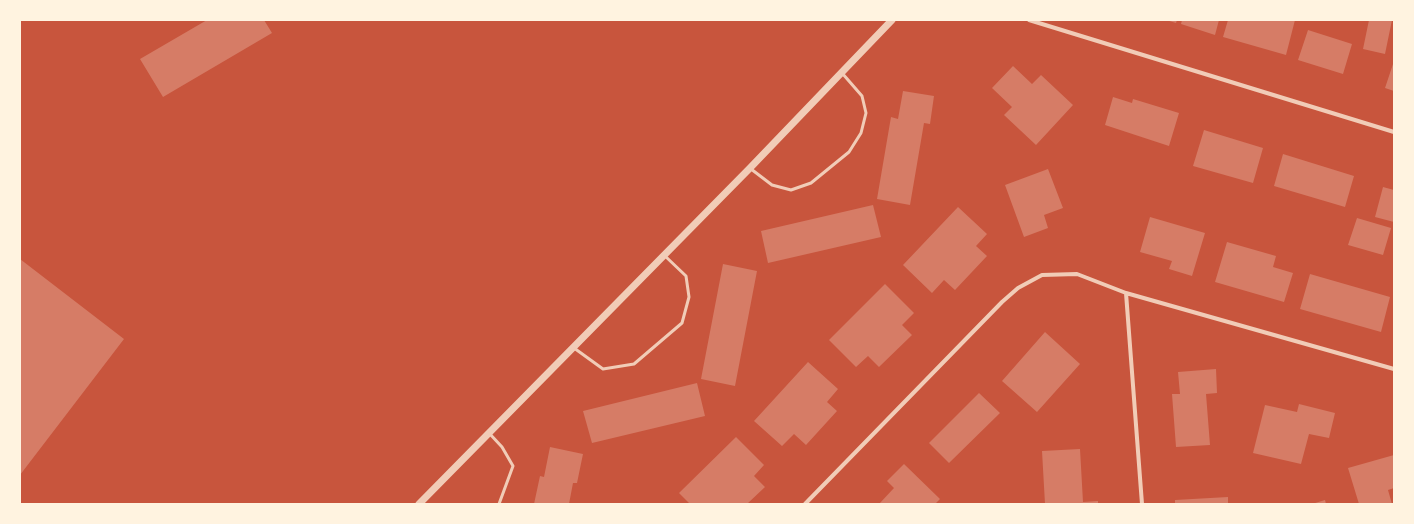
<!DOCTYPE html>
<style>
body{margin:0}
#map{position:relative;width:1414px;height:524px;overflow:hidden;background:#c8553d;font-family:Raleway,sans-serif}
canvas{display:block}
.frame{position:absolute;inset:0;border:21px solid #fff3e0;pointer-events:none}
</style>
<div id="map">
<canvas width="1414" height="524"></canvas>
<div class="frame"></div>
</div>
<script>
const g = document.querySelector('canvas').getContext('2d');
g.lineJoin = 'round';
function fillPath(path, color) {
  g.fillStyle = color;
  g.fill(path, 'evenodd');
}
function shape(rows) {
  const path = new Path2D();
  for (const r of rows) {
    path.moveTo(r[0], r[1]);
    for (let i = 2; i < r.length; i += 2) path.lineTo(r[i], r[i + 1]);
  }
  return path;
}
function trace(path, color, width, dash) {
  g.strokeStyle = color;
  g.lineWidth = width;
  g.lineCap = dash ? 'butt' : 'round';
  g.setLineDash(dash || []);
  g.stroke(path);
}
fillPath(shape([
 [207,20,264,20,272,33,163,97,140,59],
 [1166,20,1177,20,1176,23],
 [1182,20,1219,20,1215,35,1181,24],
 [1228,20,1295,20,1286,55,1223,37],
 [1369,20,1392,20,1385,54,1363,49],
 [1308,30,1352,44,1343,74,1298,60],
 [1394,61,1394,91,1385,88],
 [1013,66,1032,84,1041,75,1073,105,1036,145,1004,115,1012,107,992,88],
 [903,91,934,96,930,124,924,123,910,205,877,199,891,117,898,119],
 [1113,97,1132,103,1133,99,1179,113,1169,146,1105,125],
 [1204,130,1263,148,1253,183,1193,166],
 [1283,154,1354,176,1345,207,1274,186],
 [1048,169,1063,208,1044,215,1048,228,1024,237,1005,185],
 [1383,187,1394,190,1394,222,1375,217],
 [873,205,881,237,768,263,761,231],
 [958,207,987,234,976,246,987,256,955,290,944,280,932,293,903,265],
 [1150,217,1205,233,1192,276,1169,269,1172,261,1140,252],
 [1357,218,1391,228,1383,255,1348,245],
 [1227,242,1276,256,1273,267,1293,273,1284,302,1215,282],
 [20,259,124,339,20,475],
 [723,264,757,271,735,386,701,379],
 [1310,274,1390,297,1381,332,1300,309],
 [885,284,914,313,902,325,912,335,879,367,868,356,856,367,829,340],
 [1045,332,1080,364,1037,412,1002,381],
 [808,362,838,389,827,402,837,411,806,445,794,434,782,446,754,421],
 [1216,369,1217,393,1206,394,1210,445,1176,447,1172,394,1180,394,1178,372],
 [697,383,705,416,592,443,583,411],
 [979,393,1000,413,949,463,929,443],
 [1299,404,1335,413,1329,438,1309,434,1301,464,1253,453,1265,405,1297,412],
 [736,437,764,465,754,476,765,487,747,504,690,504,679,493],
 [550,447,583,454,577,483,573,483,569,504,534,504,540,476,544,477],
 [1080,449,1083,502,1098,501,1098,504,1045,504,1042,451],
 [1394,455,1394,488,1388,490,1392,504,1359,504,1348,468],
 [904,464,940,499,935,504,879,504,894,488,887,481],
 [1228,497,1228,504,1175,504,1175,500],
 [1325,500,1326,504,1312,504]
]), '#d67c66');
trace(shape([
 [751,169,772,185,791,190,811,183,849,152,861,133,866,113,862,96,842,73],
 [574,348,603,369,634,364,682,323,689,297,686,276,665,256],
 [489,433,502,447,513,466,499,504]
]), '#f1ccb7', 3);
trace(shape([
 [1029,20,1394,132],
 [1126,293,1142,504],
 [805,504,1002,302,1018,288,1042,275,1077,274,1126,293,1394,369]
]), '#f1ccb7', 4);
trace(shape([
 [419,504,750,168,892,20]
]), '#f1ccb7', 7);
</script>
